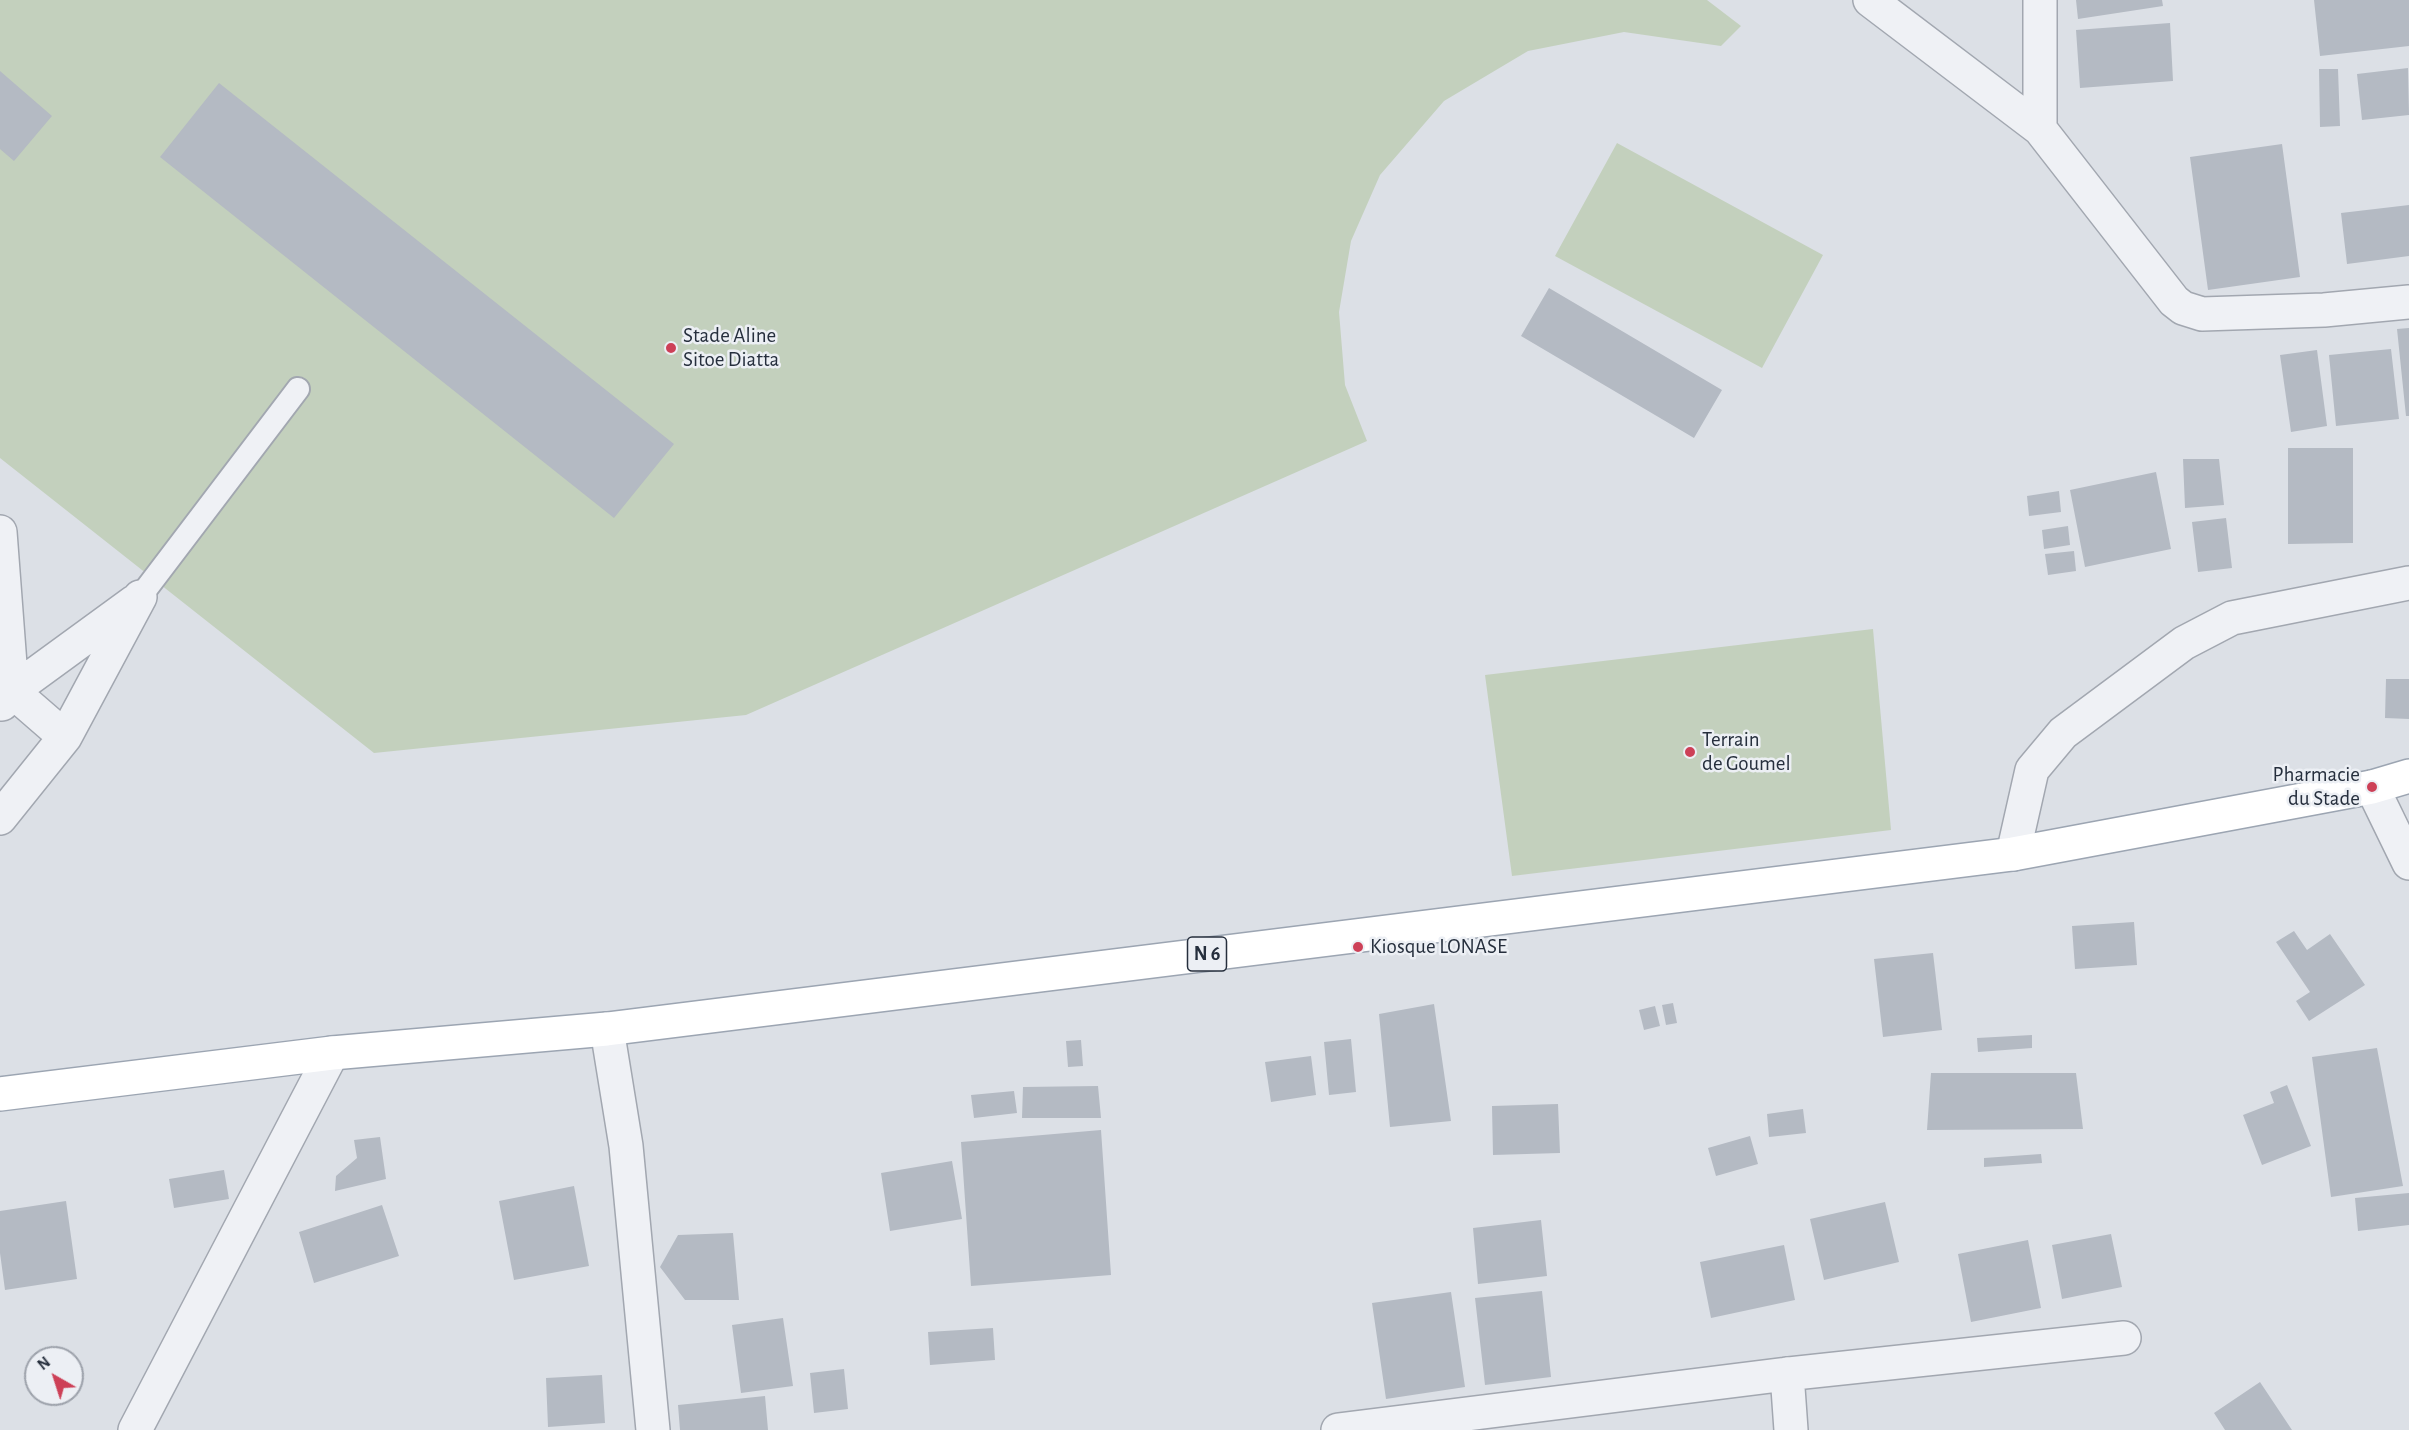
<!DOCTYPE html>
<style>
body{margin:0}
#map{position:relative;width:2409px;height:1430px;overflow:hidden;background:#dce0e6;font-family:"Alegreya Sans",sans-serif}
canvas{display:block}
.north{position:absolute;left:24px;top:1346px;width:60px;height:60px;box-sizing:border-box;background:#eceff4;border:2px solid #9da2ab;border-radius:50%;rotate:321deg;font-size:16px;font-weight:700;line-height:24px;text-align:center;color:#262f3d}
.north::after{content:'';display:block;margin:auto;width:21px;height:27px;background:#cd4057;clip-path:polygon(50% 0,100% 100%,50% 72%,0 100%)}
</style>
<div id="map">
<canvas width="2409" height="1430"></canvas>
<div class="north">N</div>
</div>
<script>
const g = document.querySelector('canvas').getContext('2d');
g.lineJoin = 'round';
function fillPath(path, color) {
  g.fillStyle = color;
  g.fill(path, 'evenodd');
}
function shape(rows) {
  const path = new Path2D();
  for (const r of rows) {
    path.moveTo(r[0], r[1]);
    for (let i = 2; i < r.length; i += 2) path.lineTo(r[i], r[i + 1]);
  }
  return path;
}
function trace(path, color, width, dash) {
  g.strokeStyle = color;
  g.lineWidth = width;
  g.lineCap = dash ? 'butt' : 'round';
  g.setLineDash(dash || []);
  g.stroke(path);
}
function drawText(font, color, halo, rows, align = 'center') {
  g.font = font + ' "Alegreya Sans",sans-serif';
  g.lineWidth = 5;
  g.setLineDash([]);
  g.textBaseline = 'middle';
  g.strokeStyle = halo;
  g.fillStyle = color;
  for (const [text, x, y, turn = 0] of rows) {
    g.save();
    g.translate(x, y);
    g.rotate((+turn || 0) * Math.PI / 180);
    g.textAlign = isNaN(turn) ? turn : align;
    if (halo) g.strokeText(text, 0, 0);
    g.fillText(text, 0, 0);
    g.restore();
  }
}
fillPath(shape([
 [0,0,1707,0,1741,26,1721,46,1624,32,1528,51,1444,101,1380,175,1351,241,1339,312,1345,385,1367,441,746,715,374,753,0,458],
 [1617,143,1823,255,1762,368,1555,256],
 [1873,629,1891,830,1512,876,1485,675]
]), '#c3d0bd');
fillPath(shape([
 [2076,0,2162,0,2163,6,2078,19],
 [2314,0,2409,0,2409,46,2320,56],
 [2170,23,2173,81,2080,88,2076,30],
 [2408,68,2409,115,2362,120,2357,74],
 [2319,69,2338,69,2340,126,2320,127],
 [0,71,52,116,14,161,0,149],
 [219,83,674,444,614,518,160,157],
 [2282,144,2300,277,2208,290,2190,157],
 [2409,205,2409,256,2347,264,2341,213],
 [1549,288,1722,390,1694,438,1521,336],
 [2409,328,2409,416,2406,416,2397,329],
 [2391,349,2399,419,2336,426,2329,355],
 [2317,350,2327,426,2291,432,2280,355],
 [2288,448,2353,448,2353,543,2288,544],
 [2183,459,2219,459,2224,505,2185,508],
 [2156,472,2171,549,2085,567,2070,490],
 [2059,491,2061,512,2029,516,2027,496],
 [2226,518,2232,568,2198,572,2192,522],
 [2068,526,2070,545,2044,549,2042,530],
 [2074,551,2076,571,2048,575,2045,554],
 [2386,679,2409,679,2409,719,2385,718],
 [2134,922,2137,965,2075,969,2072,926],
 [2294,931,2307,950,2330,934,2365,985,2309,1021,2296,1001,2310,992,2276,942],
 [1933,953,1942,1030,1883,1037,1874,959],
 [1673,1003,1677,1023,1666,1025,1662,1005],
 [1434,1004,1451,1121,1390,1127,1379,1014],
 [1655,1006,1660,1026,1644,1030,1639,1010],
 [2032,1035,2032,1048,1978,1052,1977,1038],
 [1351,1039,1356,1092,1329,1095,1324,1042],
 [1081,1040,1083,1066,1068,1067,1066,1041],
 [2377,1048,2403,1186,2331,1197,2312,1057],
 [1311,1056,1316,1095,1271,1102,1265,1062],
 [1931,1073,2076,1073,2083,1129,1927,1130],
 [2287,1085,2311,1146,2262,1165,2243,1115,2274,1103,2270,1092],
 [1098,1086,1101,1118,1022,1118,1023,1087],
 [1014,1091,1017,1113,974,1118,971,1095],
 [1558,1104,1560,1153,1493,1155,1492,1106],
 [1803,1109,1806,1133,1769,1137,1767,1114],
 [1101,1130,1111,1275,971,1286,961,1142],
 [1750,1136,1758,1164,1716,1176,1708,1148],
 [380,1137,386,1179,335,1191,336,1176,357,1158,354,1140],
 [2041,1154,2042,1163,1984,1167,1984,1158],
 [952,1161,962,1219,890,1231,881,1173],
 [224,1170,229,1199,174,1208,169,1179],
 [574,1186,589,1266,514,1280,499,1201],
 [2409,1193,2409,1225,2358,1231,2355,1198],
 [66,1201,77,1279,5,1290,0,1253,0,1211],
 [1885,1202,1899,1262,1824,1280,1810,1219],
 [382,1205,399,1256,314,1283,299,1232],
 [1541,1220,1547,1276,1478,1284,1473,1228],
 [733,1233,739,1300,685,1300,660,1267,678,1235],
 [2111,1234,2122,1287,2062,1299,2052,1245],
 [2028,1240,2041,1308,1971,1322,1958,1254],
 [1784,1245,1795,1300,1711,1318,1700,1262],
 [1542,1291,1551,1377,1485,1385,1475,1298],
 [1451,1292,1465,1387,1386,1399,1372,1303],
 [783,1318,793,1386,741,1393,732,1325],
 [993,1328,995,1360,930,1365,928,1332],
 [844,1369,848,1409,814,1413,810,1373],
 [602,1375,605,1423,548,1427,546,1378],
 [2260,1382,2292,1430,2225,1430,2214,1413],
 [765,1396,768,1430,680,1430,678,1405]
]), '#b4bac3');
const lane = shape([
 [140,597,298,389]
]);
const street = shape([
 [1870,0,2040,129,2174,301,2183,308,2202,314,2324,310,2409,302],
 [2040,129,2040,0],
 [0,532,12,691,65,737],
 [2,704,12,691,134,602],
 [2372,787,2409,863],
 [0,818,65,737,140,597],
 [2013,854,2032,770,2063,733,2184,643,2232,618,2409,583],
 [607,1029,626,1146,653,1430],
 [1787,1374,1791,1430],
 [135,1430,332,1053],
 [1338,1430,1787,1374,2124,1338]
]);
const primary = shape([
 [0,1094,332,1053,607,1029,2013,854,2372,787,2409,776]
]);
trace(lane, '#a2a7b0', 26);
trace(street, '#a2a7b0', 36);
trace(primary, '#9ca5b2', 36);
trace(lane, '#eff1f5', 22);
trace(street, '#eff1f5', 33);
trace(primary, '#fff', 33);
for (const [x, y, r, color] of [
 [671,348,6,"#cd4057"],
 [1690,752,6,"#cd4057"],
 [2372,787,6,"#cd4057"],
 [1358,947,6,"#cd4057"]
]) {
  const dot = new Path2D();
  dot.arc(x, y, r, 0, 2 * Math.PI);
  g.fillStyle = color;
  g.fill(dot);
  trace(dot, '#eceff4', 2);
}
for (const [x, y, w] of [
 [1207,954,39]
]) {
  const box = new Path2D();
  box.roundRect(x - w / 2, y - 17, w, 34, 4.5);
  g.fillStyle = '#eceff4';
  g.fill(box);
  trace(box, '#262f3d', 1.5);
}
drawText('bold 20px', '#262f3d', null, [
 ["N 6",1207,954]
]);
drawText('21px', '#262f3d', '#eceff4', [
 ["Stade Aline",683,336],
 ["Sitoe Diatta",683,360],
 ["Terrain",1702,740],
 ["de Goumel",1702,764],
 ["Pharmacie",2360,775,"right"],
 ["du Stade",2360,799,"right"],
 ["Kiosque LONASE",1370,947]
], 'left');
</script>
